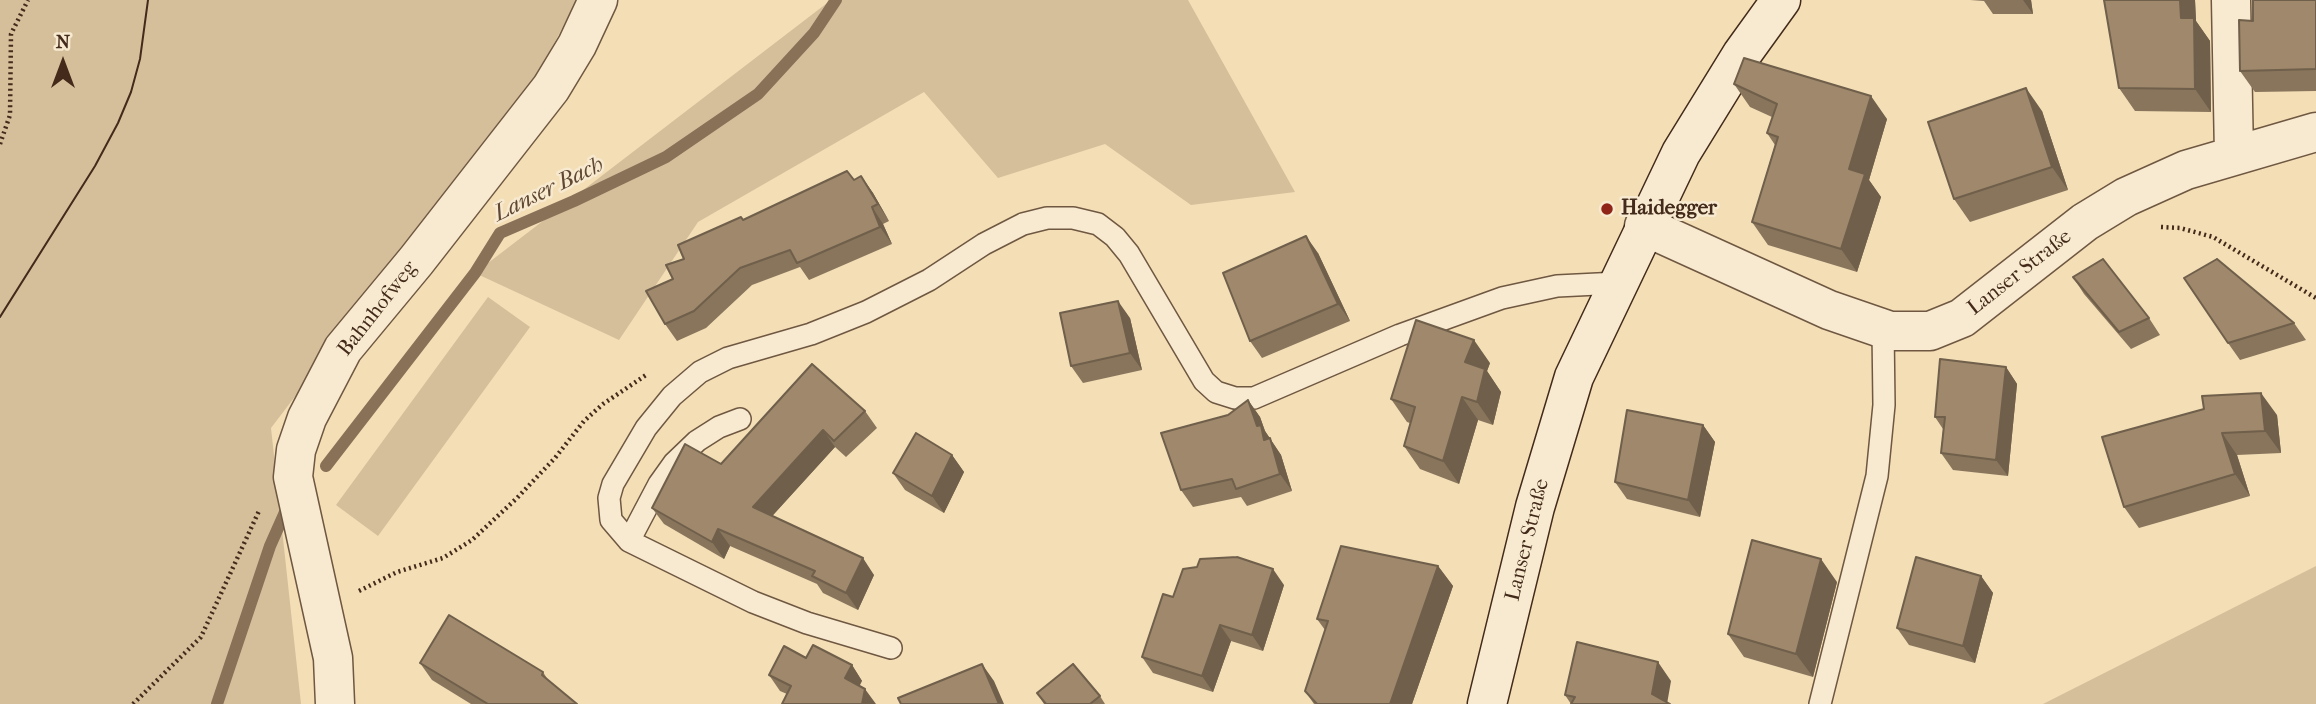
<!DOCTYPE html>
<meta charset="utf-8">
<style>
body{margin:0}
#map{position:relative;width:2316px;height:704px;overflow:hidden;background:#f3deb6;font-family:"IM FELL French Canon",serif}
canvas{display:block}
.north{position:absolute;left:28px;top:28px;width:70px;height:70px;-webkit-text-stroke:5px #f7ead0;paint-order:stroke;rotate:0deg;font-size:19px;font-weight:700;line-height:28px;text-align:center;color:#432a1a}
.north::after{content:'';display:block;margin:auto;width:24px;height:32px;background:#432a1a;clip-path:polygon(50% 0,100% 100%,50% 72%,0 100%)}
</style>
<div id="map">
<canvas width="2316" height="704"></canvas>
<div class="north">N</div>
</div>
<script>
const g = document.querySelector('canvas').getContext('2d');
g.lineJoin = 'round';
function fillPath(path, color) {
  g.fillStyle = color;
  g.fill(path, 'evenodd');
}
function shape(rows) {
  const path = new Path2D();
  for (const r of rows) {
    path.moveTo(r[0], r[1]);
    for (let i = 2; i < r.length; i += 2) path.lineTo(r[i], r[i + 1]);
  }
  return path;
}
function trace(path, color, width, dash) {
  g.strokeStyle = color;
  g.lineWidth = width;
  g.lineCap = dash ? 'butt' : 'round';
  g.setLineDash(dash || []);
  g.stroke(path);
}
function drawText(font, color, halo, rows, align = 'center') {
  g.font = font + ' "IM FELL French Canon",serif';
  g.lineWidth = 5;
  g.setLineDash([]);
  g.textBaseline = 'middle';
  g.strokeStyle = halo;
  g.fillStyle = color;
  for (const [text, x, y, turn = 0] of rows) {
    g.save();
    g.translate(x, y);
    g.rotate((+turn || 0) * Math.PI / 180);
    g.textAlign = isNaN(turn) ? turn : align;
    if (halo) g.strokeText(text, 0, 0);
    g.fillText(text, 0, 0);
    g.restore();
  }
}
fillPath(shape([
 [0,0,577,0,531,87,271,428,301,704,0,704],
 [831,0,1188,0,1295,192,1191,205,1105,144,998,178,924,92,698,222,619,340,475,273],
 [488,297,530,327,378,536,336,505],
 [2316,566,2316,704,2043,704]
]), '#d5bf9b');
trace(shape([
 [326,466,475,273,500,233,574,201,666,157,758,94,814,33,836,0],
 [217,704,270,546,286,510]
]), '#897158', 12);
const lane = shape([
 [629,541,659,484,674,463,697,441,719,427,740,419],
 [891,648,807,623,753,602,629,541,611,520,609,498,613,484,646,428,672,396,700,372,728,358,811,334,866,312,929,280,984,244,1023,224,1047,218,1073,218,1098,224,1115,237,1129,254,1204,381,1216,392,1235,398,1254,398,1400,335,1502,298,1557,286,1618,283],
 [1820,704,1877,476,1884,405,1883,329]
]);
const street = shape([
 [2231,0,2234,155],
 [1644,226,1829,310,1890,331,1930,331,1962,318,2085,222,2126,197,2186,170,2316,132],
 [335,704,333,658,293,477,296,450,307,418,343,349,416,261,551,88,577,45,598,0]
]);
const secondary = shape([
 [1487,704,1535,507,1574,377,1681,153,1742,54,1781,0]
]);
trace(lane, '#6f5741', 24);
trace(street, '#6f5741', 41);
trace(secondary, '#432a1a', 41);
trace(shape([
 [0,144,10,115,11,34,28,0],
 [2161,227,2180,228,2213,237,2316,298],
 [359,591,397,572,443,558,472,540,517,498,555,458,584,421,603,404,646,375],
 [133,704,201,637,259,511]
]), '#432a1a', 4.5, [2, 3.5]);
trace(lane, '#f7ead0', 21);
trace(street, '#f7ead0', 38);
trace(secondary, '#f7ead0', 38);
trace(shape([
 [0,317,95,166,118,123,131,92,140,59,148,0]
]), '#432a1a', 2);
fillPath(shape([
 [1970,0,2031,0,2033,14,1993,14,1984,1],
 [2104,0,2195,0,2196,21,2210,41,2211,112,2135,111,2119,88],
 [2316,0,2316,91,2255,92,2240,71],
 [1734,84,1887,119,1869,180,1881,197,1857,272,1768,245,1752,222,1775,145,1767,133,1772,117,1750,107],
 [2042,111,2068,190,1970,222,1954,199],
 [861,176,873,193,889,221,883,224,892,244,809,280,800,267,752,285,706,328,677,341,665,324,673,279,684,259,744,220,854,180],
 [1318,253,1350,321,1262,358,1250,341],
 [2073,277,2149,318,2160,335,2131,349,2084,294],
 [1130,318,1142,370,1083,383,1071,366],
 [2294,323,2306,340,2240,360,2228,343],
 [1490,363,1487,371,1501,392,1493,425,1478,420,1459,484,1420,469,1404,446,1410,423,1407,422,1391,399],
 [2006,367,2017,384,2008,476,1953,470,1941,453,1943,429,1935,417],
 [1248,400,1260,417,1265,431,1281,455,1292,491,1247,506,1241,497,1193,507,1181,490,1228,415],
 [865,411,877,428,846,457,835,447,772,516,874,575,858,610,823,593,817,584,730,546,724,559,664,524,652,508,721,464],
 [2277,415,2281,453,2237,455,2250,496,2139,528,2124,507,2102,437],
 [1703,425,1715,442,1700,517,1627,499,1615,482],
 [952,455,964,472,944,513,905,490,893,473],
 [1438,566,1453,586,1412,704,1314,704,1305,691,1325,630,1317,619],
 [1981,576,1993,593,1975,663,1909,645,1897,628],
 [1837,582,1813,677,1744,657,1728,634],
 [1284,585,1263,651,1231,641,1213,692,1153,673,1142,657,1173,597],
 [806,658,852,665,862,681,787,694,780,691,769,675],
 [420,663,543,672,548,680,577,704,471,704,432,680],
 [1671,681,1571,704,1565,695],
 [1037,693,1100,696,1105,704,1044,704]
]), '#89755c');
fillPath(shape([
 [2023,0,2031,0,2033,14],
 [2180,0,2195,0,2196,21,2210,41,2211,112,2195,89,2181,18],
 [2026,88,2042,111,2068,190,2052,167],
 [1871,96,1887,119,1869,180,1881,197,1857,272,1841,249,1849,169],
 [861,176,873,193,889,221,878,204],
 [872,207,883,224,892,244,880,227],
 [1306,236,1318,253,1350,321,1338,304],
 [1118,301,1130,318,1142,370,1130,353],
 [1474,340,1490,363,1487,371,1501,392,1493,425,1477,402,1465,362],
 [2006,367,2017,384,2008,476,1996,460],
 [2261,393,2277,415,2281,453,2265,431],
 [1462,397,1478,420,1459,484,1443,461],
 [1248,400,1260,417,1265,431,1281,455,1292,491,1280,474,1257,426],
 [1703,425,1715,442,1700,517,1688,500],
 [823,430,835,447,765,524,753,507],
 [2222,433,2237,455,2250,496,2235,474],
 [952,455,964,472,944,513,932,496],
 [718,529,730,546,724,559,712,542],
 [863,558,874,575,858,610,846,593],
 [1821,559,1837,582,1813,677,1796,654],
 [1438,566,1453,586,1412,704,1390,704],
 [1273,569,1284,585,1263,651,1252,635],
 [1981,576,1993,593,1975,663,1963,646],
 [1220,625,1231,641,1213,692,1202,676],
 [1658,662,1671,681,1667,704,1652,694],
 [982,664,994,681,1004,704,999,704],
 [852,665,862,681,856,693,845,678],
 [865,689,876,704,862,704]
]), '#6f5f4b');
const building = shape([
 [2104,0,2180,0,2181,18,2194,18,2195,89,2119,88,2104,0],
 [2253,0,2316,0,2316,69,2240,71,2239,20,2253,21,2253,0],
 [1744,58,1871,96,1849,169,1865,174,1841,249,1752,222,1778,137,1767,133,1777,104,1734,84,1744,58],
 [2026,88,2052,167,1954,199,1928,122,2026,88],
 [847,171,854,180,861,176,878,204,872,207,880,227,797,263,790,250,740,268,694,311,665,324,646,291,673,279,666,265,684,259,678,245,741,217,743,220,847,171],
 [1306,236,1338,304,1250,341,1223,273,1306,236],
 [2103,259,2149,318,2119,332,2073,277,2103,259],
 [2217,259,2294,323,2228,343,2184,278,2217,259],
 [1118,301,1130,353,1071,366,1060,313,1118,301],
 [1416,320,1474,340,1465,362,1485,369,1477,402,1462,397,1443,461,1404,446,1415,407,1391,399,1416,320],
 [1940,359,2006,367,1996,460,1941,453,1945,417,1935,417,1940,359],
 [812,364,865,411,834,441,823,430,753,507,863,558,846,593,812,576,815,571,718,529,712,542,652,508,685,444,721,464,812,364],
 [2261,393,2265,431,2222,433,2235,474,2124,507,2102,437,2204,409,2202,396,2261,393],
 [1248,400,1257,426,1261,425,1264,440,1270,438,1280,474,1236,489,1232,479,1181,490,1161,433,1228,415,1248,400],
 [1627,410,1703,425,1688,500,1615,482,1627,410],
 [916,433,952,455,932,496,893,473,916,433],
 [1752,540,1821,559,1796,654,1728,634,1752,540],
 [1341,546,1438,566,1390,704,1317,704,1305,691,1328,621,1317,619,1341,546],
 [1237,557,1273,569,1252,635,1220,625,1202,676,1142,657,1163,594,1173,597,1183,569,1197,567,1200,559,1237,557],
 [1916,557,1981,576,1963,646,1897,628,1916,557],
 [449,615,543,672,542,675,577,704,488,704,420,663,449,615],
 [1577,642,1658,662,1652,694,1670,704,1571,704,1575,697,1565,695,1577,642],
 [813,645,852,665,845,678,865,689,862,704,782,704,791,686,769,675,784,646,806,658,813,645],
 [982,664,999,704,901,704,898,698,982,664],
 [1073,664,1100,696,1090,704,1046,704,1037,693,1073,664]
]);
fillPath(building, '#9f886b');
trace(building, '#6f5f4b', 2);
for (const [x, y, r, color] of [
 [1607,209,7,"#8f2418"]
]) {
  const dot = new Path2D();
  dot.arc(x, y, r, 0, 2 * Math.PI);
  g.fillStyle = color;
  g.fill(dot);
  trace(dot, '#f7ead0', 2.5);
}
drawText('bold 21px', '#432a1a', '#f7ead0', [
 ["Haidegger",1621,209]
], 'left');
drawText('21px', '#432a1a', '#f7ead0', [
 ["Lanser Straße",2020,273,-38],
 ["Bahnhofweg",378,309,-52],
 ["Lanser Straße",1528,540,-76]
]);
drawText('italic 23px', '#604834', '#f7ead0', [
 ["Lanser Bach",549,190,-26]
]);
</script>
